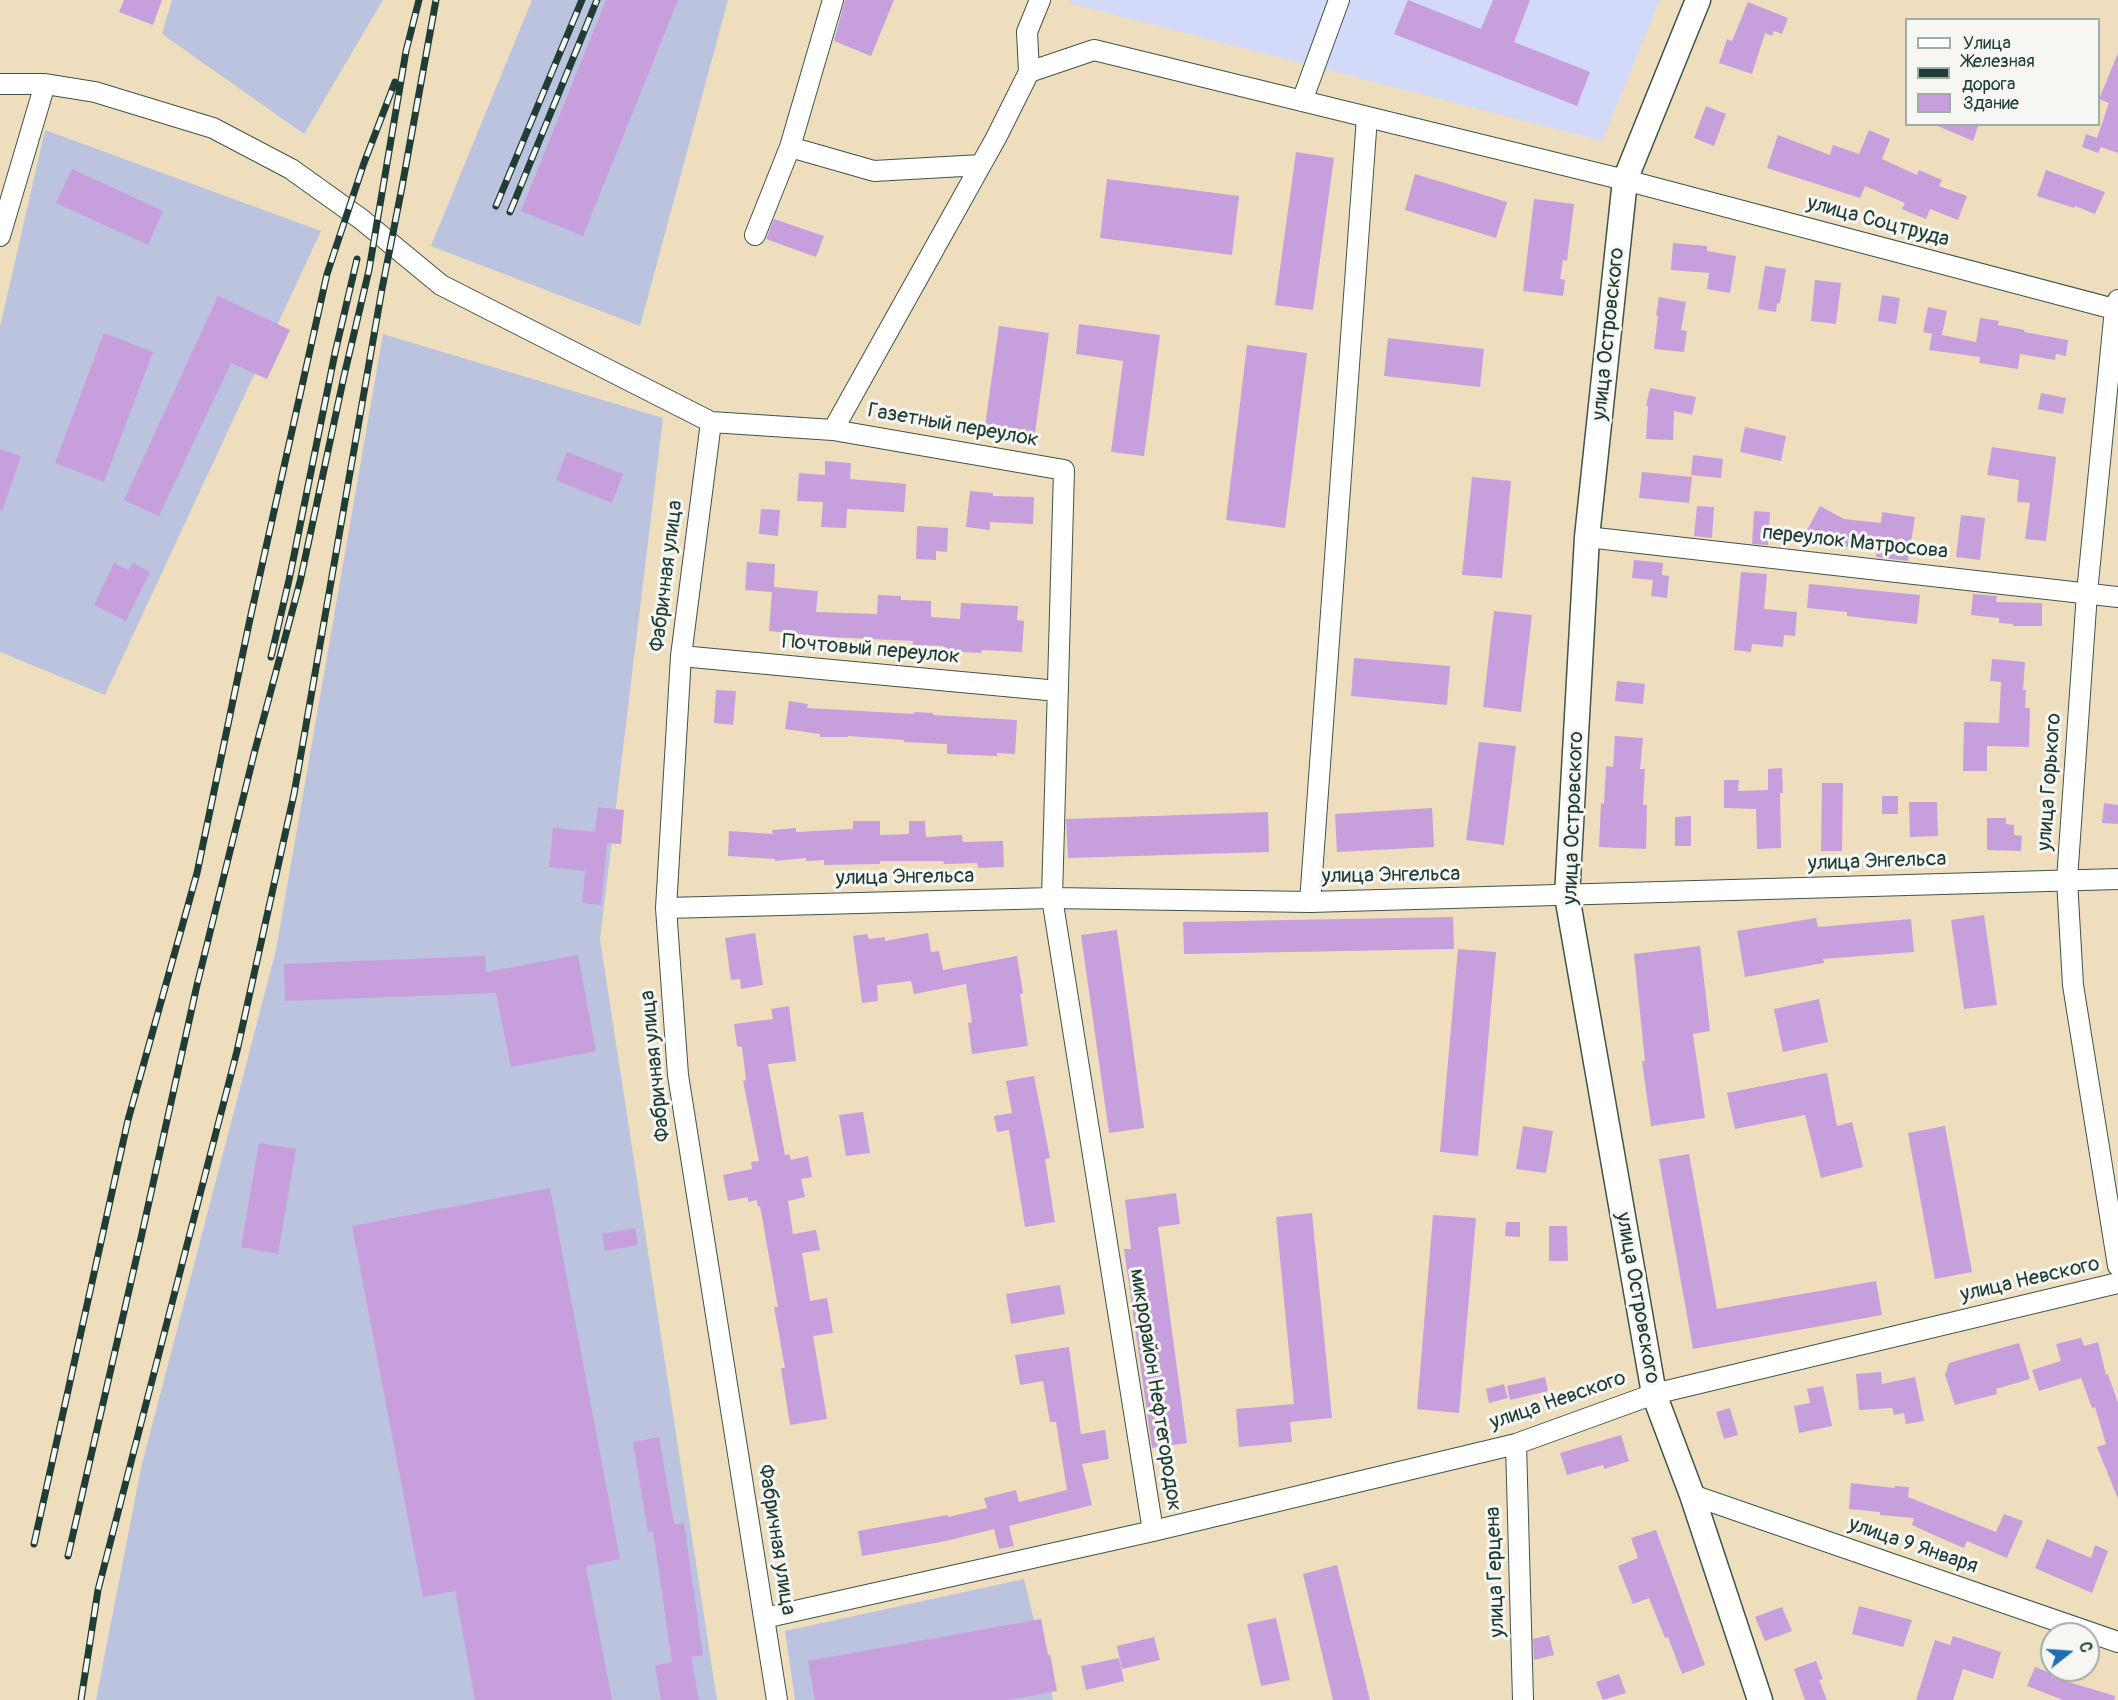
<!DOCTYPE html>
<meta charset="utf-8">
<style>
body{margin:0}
#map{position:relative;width:2118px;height:1700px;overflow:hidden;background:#efdebe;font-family:Pangolin,sans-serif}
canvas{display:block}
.legend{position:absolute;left:1905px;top:18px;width:195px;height:108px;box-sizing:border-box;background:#f6f6f2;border:2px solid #a0aca6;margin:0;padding:8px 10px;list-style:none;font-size:18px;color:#1f3d34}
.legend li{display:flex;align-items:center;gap:12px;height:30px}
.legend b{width:30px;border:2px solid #a0aca6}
.north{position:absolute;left:2040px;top:1622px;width:60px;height:60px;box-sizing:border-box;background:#f6f6f2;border:2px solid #a0aca6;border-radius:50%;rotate:73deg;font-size:16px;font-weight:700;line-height:24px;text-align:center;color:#1f3d34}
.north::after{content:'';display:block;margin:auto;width:21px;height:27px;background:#1f6fb2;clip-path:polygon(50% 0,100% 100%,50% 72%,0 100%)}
</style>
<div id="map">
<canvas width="2118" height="1700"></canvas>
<ul class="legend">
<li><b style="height:8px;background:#fff"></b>Улица</li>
<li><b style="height:8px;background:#1f3d34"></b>Железная дорога</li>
<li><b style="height:16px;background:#c89fdd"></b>Здание</li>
</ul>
<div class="north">С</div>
</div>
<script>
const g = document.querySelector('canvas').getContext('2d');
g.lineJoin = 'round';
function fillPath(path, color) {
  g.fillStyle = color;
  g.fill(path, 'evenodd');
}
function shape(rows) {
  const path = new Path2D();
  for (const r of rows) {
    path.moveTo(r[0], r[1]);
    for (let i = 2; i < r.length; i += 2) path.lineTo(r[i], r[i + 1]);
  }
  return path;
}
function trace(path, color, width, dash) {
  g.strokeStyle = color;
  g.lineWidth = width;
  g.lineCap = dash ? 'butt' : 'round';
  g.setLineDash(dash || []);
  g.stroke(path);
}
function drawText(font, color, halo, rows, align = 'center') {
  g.font = font + ' Pangolin,sans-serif';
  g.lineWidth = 6;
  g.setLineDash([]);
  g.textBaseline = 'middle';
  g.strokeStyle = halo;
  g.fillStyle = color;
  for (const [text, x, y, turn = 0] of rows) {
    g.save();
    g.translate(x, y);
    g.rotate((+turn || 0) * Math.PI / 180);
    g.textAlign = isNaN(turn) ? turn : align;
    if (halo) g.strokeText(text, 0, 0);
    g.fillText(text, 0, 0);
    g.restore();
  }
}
fillPath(shape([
 [1071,0,1660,0,1602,141,1069,3]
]), '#d3d9f9');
fillPath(shape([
 [172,0,383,0,304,134,162,34],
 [532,0,728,0,640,326,431,246],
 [45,130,321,231,105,695,0,652,0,327],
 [383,334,663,418,600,939,717,1700,96,1700,141,1468,276,950],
 [1024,1579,1053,1700,795,1700,785,1631]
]), '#bcc3de');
fillPath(shape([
 [124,0,162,0,153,25,119,12],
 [606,0,678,0,583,236,521,211],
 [845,0,894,0,871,56,834,41],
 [1408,0,1481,29,1493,0,1530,0,1514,42,1590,72,1577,106,1394,34],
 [1748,2,1788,18,1782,34,1774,31,1772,36,1765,33,1752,74,1719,63,1727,39,1732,41],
 [2118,53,2118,153,2101,147,2098,153,2082,147,2086,134,2097,138,2109,103,2099,99],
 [1706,106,1726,114,1714,146,1694,138],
 [1933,124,1979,124,1973,141],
 [1869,130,1890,139,1882,159,1917,175,1919,170,1942,180,1939,186,1967,196,1958,220,1930,209,1926,219,1902,209,1905,203,1865,186,1860,198,1767,168,1778,135,1830,155,1833,145,1859,154],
 [1296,152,1334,158,1313,310,1275,305],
 [72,169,163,211,148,245,56,203],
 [2046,170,2105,192,2095,214,2075,206,2074,208,2037,196],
 [1415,174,1507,202,1496,238,1405,210],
 [1107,179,1239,196,1232,255,1100,238],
 [1534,199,1574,204,1567,261,1563,260,1560,279,1565,280,1563,296,1523,291],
 [774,219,824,236,816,257,766,239],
 [1673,243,1707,246,1707,251,1736,256,1730,293,1707,289,1709,273,1671,270],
 [1765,266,1786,269,1780,303,1777,304,1776,312,1758,309],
 [1815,280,1841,283,1836,324,1811,321],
 [1882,295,1900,298,1896,324,1878,321],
 [218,296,290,330,267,379,231,363,159,516,124,500],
 [1659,297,1686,302,1681,330,1687,331,1684,352,1654,349,1658,316,1656,315],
 [1928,307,1947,311,1942,335,1976,342,1980,318,1999,321,1998,325,2025,330,2024,332,2068,340,2066,356,2056,354,2055,360,2020,354,2018,369,1979,363,1980,357,1929,350,1932,334,1923,332],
 [1079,324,1160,335,1144,456,1111,452,1123,361,1076,354],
 [999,326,1049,333,1035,433,985,426],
 [104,333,153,352,104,482,55,463],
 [1388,338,1484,349,1480,387,1384,376],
 [1247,345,1307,353,1285,528,1226,520],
 [1650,388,1696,397,1692,415,1674,411,1673,440,1646,439,1648,406,1646,406],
 [2041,393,2066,398,2063,414,2038,409],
 [1745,427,1786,436,1781,461,1740,452],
 [1992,447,2056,457,2046,541,2025,539,2030,503,2017,502,2019,480,1987,475],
 [0,449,21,456,2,511,0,510],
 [567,452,623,474,612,503,556,480],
 [1693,455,1723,459,1721,478,1691,475],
 [825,461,851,463,850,479,906,484,904,512,847,509,846,528,821,527,823,502,797,501,799,473,825,475],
 [1642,472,1692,477,1689,503,1639,498],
 [1472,477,1511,481,1502,578,1462,575],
 [970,491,993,493,993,496,1034,497,1033,524,990,522,990,530,966,527],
 [1697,506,1714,507,1712,538,1694,536],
 [1820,506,1844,519,1881,523,1882,512,1915,517,1908,561,1876,557,1877,550,1814,543,1815,531,1807,530],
 [761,509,780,510,778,536,759,534],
 [1754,511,1770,512,1768,545,1752,544],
 [1961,515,1985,518,1980,560,1956,557],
 [917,526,948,528,947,552,936,551,936,560,916,559],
 [1634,560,1663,563,1662,575,1669,576,1667,598,1651,596,1653,580,1632,578],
 [747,562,775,564,774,587,818,591,816,612,877,614,878,595,901,596,901,600,931,601,931,617,960,619,961,603,1018,606,1017,620,1024,621,1022,652,982,650,981,653,943,651,943,646,912,645,913,641,830,637,769,631,772,592,745,590],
 [114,563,129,570,133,563,150,572,126,621,94,605],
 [1741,572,1767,574,1764,609,1797,612,1795,636,1784,635,1783,647,1752,644,1751,652,1734,650],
 [1809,584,1920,595,1917,624,1847,616,1847,612,1807,608],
 [1973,594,1997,596,1996,602,2042,603,2042,626,2013,626,2013,624,1999,623,1999,618,1971,615],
 [1494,611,1532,615,1521,712,1483,707],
 [1354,658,1450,666,1447,705,1351,696],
 [1992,659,2025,662,2023,690,2026,690,2025,708,2030,708,2029,747,1987,746,1987,771,1963,771,1964,722,1999,723,2001,682,1990,681],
 [1617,681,1645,684,1643,704,1615,701],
 [716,690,736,691,733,725,714,723],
 [789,701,808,704,807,708,914,714,914,712,933,713,933,715,1017,720,1015,754,997,753,997,756,947,754,947,744,904,742,904,740,848,736,848,737,820,737,820,734,785,729],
 [1615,736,1643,738,1640,769,1645,769,1643,805,1647,805,1646,849,1599,847,1601,803,1604,804,1606,766,1613,767],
 [1479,742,1516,746,1504,845,1466,840],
 [1782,768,1783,793,1780,793,1781,848,1757,849,1756,809,1724,808,1724,780,1739,780,1738,791,1768,790,1768,769],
 [1822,783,1843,783,1842,851,1821,851],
 [1882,796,1898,796,1898,814,1882,814],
 [1909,802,1937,802,1938,836,1910,837],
 [2104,803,2118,805,2118,824,2102,823],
 [598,807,624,810,621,844,607,843,601,905,582,903,585,871,549,867,553,828,595,832],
 [1432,808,1434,847,1337,852,1335,814],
 [1268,812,1269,852,1068,858,1066,819],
 [1691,816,1691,846,1675,846,1675,817],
 [1987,818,2006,818,2006,824,2014,825,2014,835,2022,836,2021,851,1987,850],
 [853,821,880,821,880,835,909,834,909,821,925,821,926,837,962,835,963,842,1003,841,1004,867,978,868,977,863,944,864,943,861,880,861,880,864,824,865,824,860,806,861,806,858,775,861,775,859,728,856,729,831,773,834,772,830,796,828,796,832,853,829],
 [1984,915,1997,1005,1964,1009,1951,920],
 [1453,917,1454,949,1184,954,1183,922],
 [1816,918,1818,927,1911,919,1914,952,1823,959,1824,963,1745,977,1737,931],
 [1117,930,1144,1128,1109,1133,1081,935],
 [755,933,763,985,741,989,740,979,731,980,725,938],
 [928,933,931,952,939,951,943,970,1017,956,1023,993,1020,994,1028,1046,972,1054,968,1023,972,1022,966,984,914,994,911,981,877,985,878,1001,862,1003,853,936,867,934,869,939,885,937,885,941],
 [1700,946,1710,1031,1693,1034,1705,1118,1651,1126,1642,1061,1645,1061,1634,954],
 [1458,949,1496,952,1478,1156,1440,1152],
 [578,955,596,1051,511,1067,496,993,285,1001,284,964,485,956,486,972],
 [1819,999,1828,1042,1783,1052,1774,1009],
 [789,1006,796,1061,768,1064,785,1155,789,1154,791,1160,808,1156,812,1177,801,1179,805,1197,788,1201,793,1234,816,1230,820,1250,802,1253,810,1301,827,1298,833,1333,813,1336,827,1419,790,1425,781,1368,785,1368,774,1307,778,1307,760,1206,758,1207,757,1200,748,1202,748,1197,728,1201,723,1175,752,1169,751,1162,759,1161,743,1081,746,1080,742,1047,737,1046,734,1024,773,1019,771,1009],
 [1827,1073,1837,1126,1852,1122,1863,1167,1821,1178,1805,1115,1735,1129,1727,1093],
 [1034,1076,1050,1158,1045,1159,1055,1222,1025,1227,1009,1130,997,1132,994,1116,1012,1113,1006,1081],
 [863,1112,870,1153,846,1156,839,1115],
 [1523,1126,1553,1131,1546,1173,1516,1169],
 [1945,1126,1972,1272,1935,1279,1908,1133],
 [259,1143,296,1149,278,1254,241,1247],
 [1689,1154,1717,1309,1876,1281,1882,1315,1693,1349,1659,1159],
 [550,1188,620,1559,586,1566,612,1700,475,1700,455,1591,423,1597,352,1226],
 [1176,1193,1180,1224,1158,1227,1187,1443,1152,1448,1124,1249,1131,1249,1125,1200],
 [1312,1213,1332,1418,1290,1422,1292,1442,1239,1447,1236,1409,1294,1404,1276,1217],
 [1433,1215,1476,1218,1459,1413,1417,1409],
 [1506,1222,1520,1222,1520,1237,1505,1236],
 [1549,1226,1567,1226,1568,1261,1549,1261],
 [635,1228,638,1245,605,1251,602,1234],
 [1060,1285,1065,1314,1011,1324,1006,1294],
 [2081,1338,2084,1346,2098,1342,2106,1375,2108,1374,2118,1403,2118,1499,2097,1447,2106,1444,2095,1407,2092,1408,2081,1378,2039,1391,2032,1370,2061,1361,2056,1344],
 [2019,1343,2030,1379,1996,1389,1997,1394,1955,1405,1945,1375,1949,1363],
 [1069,1347,1081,1434,1105,1430,1109,1459,1082,1464,1092,1505,1009,1526,1014,1546,999,1549,994,1529,946,1541,862,1556,858,1531,948,1515,948,1517,987,1508,984,1498,1016,1490,1019,1502,1067,1490,1056,1422,1050,1422,1043,1381,1020,1385,1015,1355],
 [1881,1372,1882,1384,1915,1377,1924,1421,1906,1424,1904,1413,1894,1415,1892,1408,1859,1410,1856,1374],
 [1545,1377,1548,1391,1510,1400,1507,1386],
 [1504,1384,1508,1398,1489,1403,1486,1389],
 [1823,1386,1832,1426,1799,1433,1794,1406,1810,1403,1807,1389],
 [1730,1408,1738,1435,1724,1439,1716,1412],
 [1621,1435,1629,1461,1604,1469,1603,1465,1567,1475,1560,1453],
 [659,1437,674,1524,684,1523,703,1655,691,1657,699,1700,661,1700,655,1666,672,1662,653,1531,648,1532,633,1442],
 [1851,1483,1894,1488,1895,1486,1909,1487,1908,1497,1996,1532,2004,1514,2023,1521,2007,1558,1967,1541,1964,1548,1945,1540,1912,1525,1914,1518,1880,1515,1880,1512,1849,1509],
 [1656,1530,1705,1665,1682,1674,1668,1637,1665,1638,1649,1598,1633,1604,1618,1566,1638,1558,1631,1538],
 [2047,1539,2091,1558,2095,1545,2108,1551,2092,1593,2035,1568],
 [1337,1565,1370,1700,1333,1700,1303,1574],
 [1859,1606,1912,1620,1903,1647,1852,1634],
 [1782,1607,1792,1631,1765,1641,1755,1617],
 [1276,1618,1290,1680,1261,1686,1247,1624],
 [1041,1619,1048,1655,1050,1654,1057,1691,1008,1700,815,1700,808,1661],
 [1549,1635,1554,1655,1534,1660,1533,1639],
 [1953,1636,2001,1652,1993,1679,1963,1669,1953,1700,1916,1700,1935,1640,1950,1645],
 [1154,1637,1160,1660,1122,1669,1117,1646],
 [1119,1658,1124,1681,1086,1690,1081,1666],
 [1816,1661,1823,1679,1819,1680,1827,1700,1805,1700,1794,1669],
 [2035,1667,2053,1674,2052,1677,2115,1696,2114,1700,2063,1700,2027,1686],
 [1619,1674,1626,1693,1603,1700,1596,1682]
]), '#c89fdd');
const minor = shape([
 [1029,72,1027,32,1040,0],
 [0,84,45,84,95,92,213,128,291,169,361,219,441,285,711,422,833,430,996,138,1029,72,1094,50,1625,180,2118,310],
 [1302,101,1339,0],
 [790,147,874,171,981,165],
 [755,235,790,147,833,0],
 [0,236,45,84],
 [2118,300,2115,309,2087,593,2067,880,2073,985,2118,1266],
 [711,422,681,656,666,908,678,1075,777,1700],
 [833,430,1064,470,1052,898,1153,1531],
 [1587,537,2118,597],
 [681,656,1058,691],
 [1310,902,1367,117],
 [666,908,1052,898,1310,902,2118,879],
 [1516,1444,1523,1700],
 [1692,1495,2118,1642],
 [764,1618,1153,1531,1516,1444,1654,1394,2118,1283]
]);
const major = shape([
 [1698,0,1625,180,1587,537,1567,896,1654,1394,1692,1495,1760,1700]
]);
trace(minor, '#3e5549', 22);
trace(major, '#3e5549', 27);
trace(minor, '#fff', 20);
trace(major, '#fff', 24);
const rail = shape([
 [496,206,582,0],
 [510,212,597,0],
 [271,657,289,580,335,353,357,259],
 [34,1544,128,1120,197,873,250,619,327,274,364,163,395,82],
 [68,1556,141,1238,197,985,254,754,300,582,344,376,369,270,406,51,419,0],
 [81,1700,98,1590,237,1051,294,794,382,289,402,187,436,0]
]);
trace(rail, '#1f3d34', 7);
trace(rail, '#f6f6f2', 4.5, [14]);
drawText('21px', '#1f3d34', '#f6f6f2', [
 ["улица Соцтруда",1878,222,15],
 ["улица Островского",1609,334,-84],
 ["Газетный переулок",953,426,10],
 ["переулок Матросова",1855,543,6],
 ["Фабричная улица",667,576,-83],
 ["Почтовый переулок",871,650,5],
 ["улица Горького",2050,782,-86],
 ["улица Островского",1574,818,-88],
 ["улица Энгельса",1877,862,-2],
 ["улица Энгельса",1391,876,-1],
 ["улица Энгельса",905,878,-1],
 ["Фабричная улица",656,1066,-96],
 ["улица Невского",2030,1280,-13],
 ["улица Островского",1637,1298,80],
 ["микрорайон Нефтегородок",1155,1390,81],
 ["улица Невского",1558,1401,-19],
 ["Фабричная улица",776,1540,81],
 ["улица 9 Января",1913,1546,19],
 ["улица Герцена",1496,1572,-92]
]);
</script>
